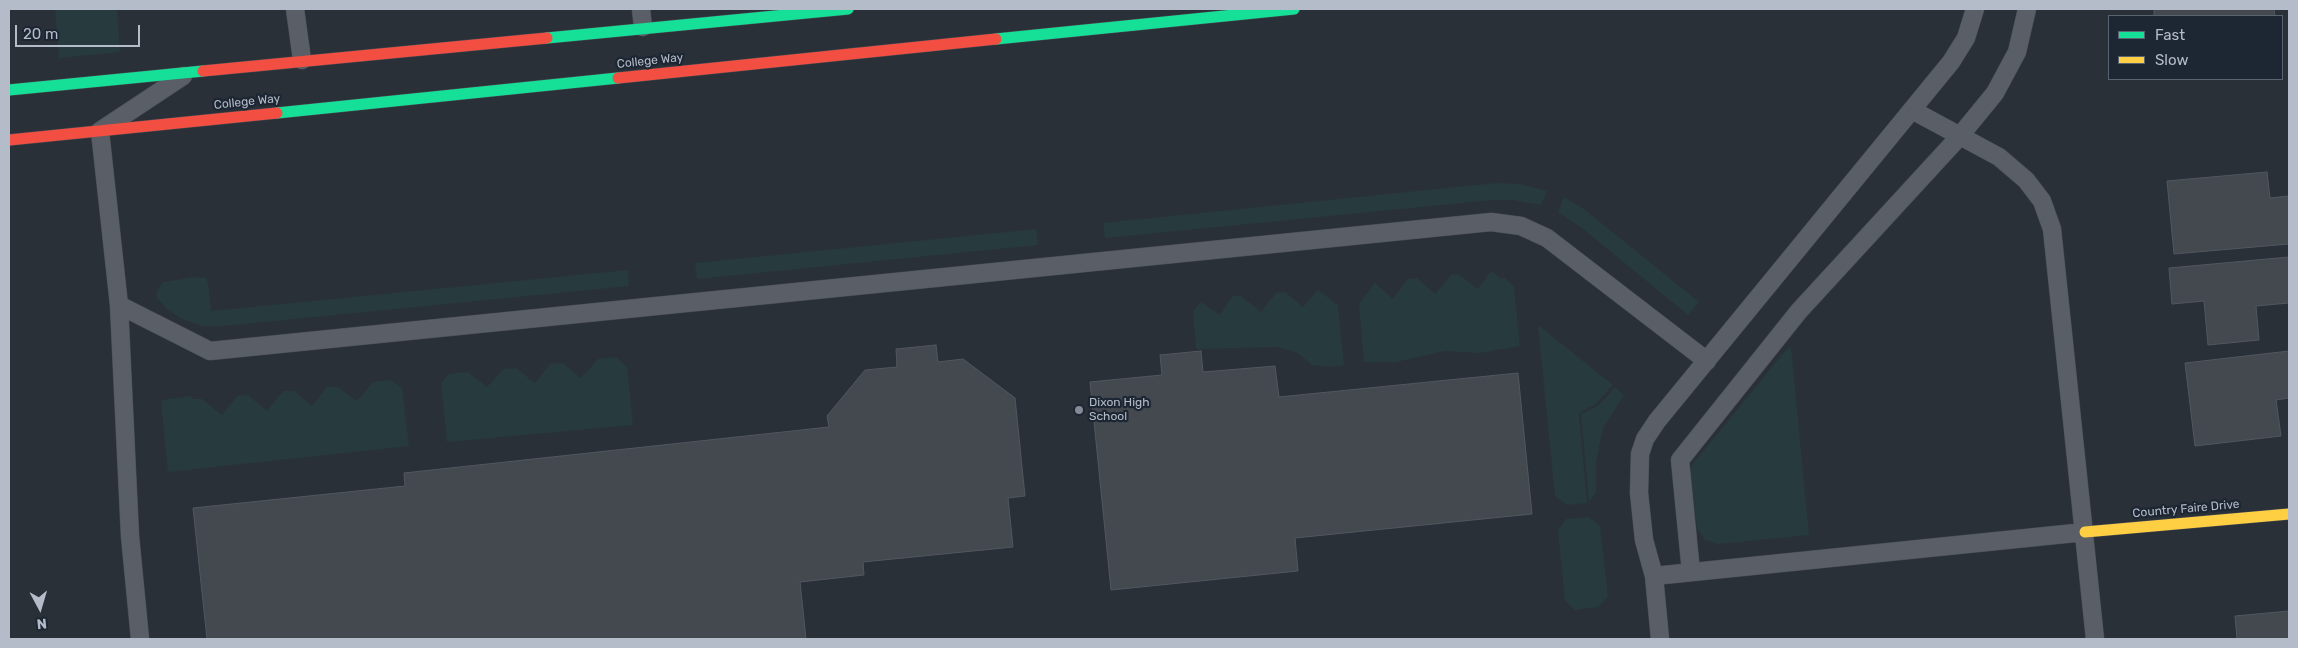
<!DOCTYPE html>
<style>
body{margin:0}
#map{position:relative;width:2298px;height:648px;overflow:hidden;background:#2a3038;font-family:Rubik,sans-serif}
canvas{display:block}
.frame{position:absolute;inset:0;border:10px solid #b4bcc9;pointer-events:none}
.legend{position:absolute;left:2108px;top:15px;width:175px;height:65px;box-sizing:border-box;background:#1d2633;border:1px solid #59626f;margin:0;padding:6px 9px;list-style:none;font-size:15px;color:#b4bcc9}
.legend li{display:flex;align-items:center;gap:10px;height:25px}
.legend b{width:25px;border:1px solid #59626f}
.north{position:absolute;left:15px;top:583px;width:50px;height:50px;-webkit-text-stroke:4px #1d2633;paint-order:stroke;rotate:174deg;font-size:14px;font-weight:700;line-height:20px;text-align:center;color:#b4bcc9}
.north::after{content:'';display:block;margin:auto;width:18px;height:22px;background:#b4bcc9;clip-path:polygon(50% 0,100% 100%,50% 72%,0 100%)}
.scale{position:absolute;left:15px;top:25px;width:125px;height:22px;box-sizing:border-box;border:2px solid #b4bcc9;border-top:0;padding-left:6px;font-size:15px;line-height:18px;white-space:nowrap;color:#b4bcc9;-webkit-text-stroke:4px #1d2633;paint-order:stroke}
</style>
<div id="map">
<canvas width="2298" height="648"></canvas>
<div class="frame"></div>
<ul class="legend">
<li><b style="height:6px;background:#16e098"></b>Fast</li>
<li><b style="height:6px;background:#ffcf43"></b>Slow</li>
</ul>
<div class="north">N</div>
<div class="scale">20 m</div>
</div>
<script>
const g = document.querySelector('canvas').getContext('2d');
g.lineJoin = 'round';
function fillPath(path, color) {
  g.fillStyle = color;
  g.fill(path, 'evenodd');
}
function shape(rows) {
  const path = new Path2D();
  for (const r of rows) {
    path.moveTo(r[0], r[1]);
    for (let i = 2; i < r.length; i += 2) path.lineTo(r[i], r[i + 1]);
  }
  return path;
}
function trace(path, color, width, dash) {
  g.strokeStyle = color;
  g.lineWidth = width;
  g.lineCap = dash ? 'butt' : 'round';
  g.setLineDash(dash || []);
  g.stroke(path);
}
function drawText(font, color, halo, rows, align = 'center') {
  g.font = font + ' Rubik,sans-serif';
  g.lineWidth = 4.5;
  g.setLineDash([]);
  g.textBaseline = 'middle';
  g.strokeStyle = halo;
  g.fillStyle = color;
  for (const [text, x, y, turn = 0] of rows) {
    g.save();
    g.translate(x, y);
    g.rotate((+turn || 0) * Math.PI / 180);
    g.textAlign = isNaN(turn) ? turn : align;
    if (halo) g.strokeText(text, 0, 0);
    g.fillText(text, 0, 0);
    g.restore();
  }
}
fillPath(shape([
 [55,9,117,9,120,52,59,58],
 [1496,183,1520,184,1547,191,1541,205,1513,200,1493,200,1105,238,1103,223],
 [1564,197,1584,209,1699,302,1688,315,1582,228,1558,212],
 [1036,229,1038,245,697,279,695,263],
 [628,270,629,286,223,326,203,326,182,319,168,310,157,298,157,291,163,282,197,277,206,278,208,283,211,311],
 [1491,271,1502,279,1504,277,1514,287,1520,346,1479,353,1445,351,1396,362,1364,362,1359,304,1375,283,1393,299,1408,279,1417,278,1435,294,1451,275,1458,274,1478,289],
 [1318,290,1338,305,1344,365,1330,367,1312,365,1298,353,1278,347,1196,349,1193,311,1201,302,1220,315,1233,296,1241,296,1261,312,1276,293,1285,292,1303,307],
 [1538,325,1613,385,1596,404,1579,413,1587,503,1567,505,1555,496],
 [1791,347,1809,535,1718,544,1705,540,1697,528,1690,471,1692,465,1785,351],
 [616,357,627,367,633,425,447,442,441,383,449,374,468,372,487,387,504,369,516,368,535,383,550,364,563,363,581,378,598,359],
 [391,380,402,388,409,446,168,472,161,400,191,396,192,399,202,399,222,415,237,396,248,395,267,411,283,391,294,391,312,406,327,387,338,387,357,401,373,382],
 [1615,387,1624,395,1603,428,1596,462,1596,493,1589,502,1581,414,1598,406],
 [1589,517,1600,526,1608,597,1598,607,1575,610,1565,601,1558,530,1566,519]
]), '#273a3e');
const building = shape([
 [2154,9,2274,9,2275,16,2154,16,2154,9],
 [2267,172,2270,198,2289,196,2289,244,2174,254,2167,181,2267,172],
 [2289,257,2289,303,2256,306,2259,340,2208,345,2204,301,2172,304,2169,268,2289,257],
 [936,345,938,362,963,359,1015,398,1025,496,1008,498,1013,547,863,562,864,575,800,582,806,639,207,639,193,508,405,486,404,473,829,427,827,416,865,370,897,367,896,349,936,345],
 [1201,351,1203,372,1275,366,1279,397,1518,373,1532,514,1295,538,1298,571,1111,590,1090,382,1162,375,1160,355,1201,351],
 [2289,351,2289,398,2276,400,2281,436,2195,446,2185,363,2289,351],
 [2289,611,2289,639,2237,639,2235,616,2289,611]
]);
fillPath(building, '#444950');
trace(building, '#52575f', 1);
const lane = shape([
 [295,9,302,60],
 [641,9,643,27],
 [183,76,100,131,119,305,210,351,1491,222,1521,226,1547,238,1707,361],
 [1912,110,1999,157,2026,180,2042,201,2052,229,2095,639],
 [119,305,130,536,140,639],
 [1691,572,1680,460,1799,311,1959,137,1995,93,2017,52,2027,9],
 [1654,576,2085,532],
 [1660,639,1654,576,1644,540,1639,493,1640,454,1645,439,1657,421,1951,62,1966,38,1975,9]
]);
const fast = shape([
 [547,38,848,9],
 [996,39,1294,9],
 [9,90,203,71],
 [277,113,618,78]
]);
const slow = shape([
 [2085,532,2289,514]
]);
const jam = shape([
 [203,71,547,38],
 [618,78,996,39],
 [9,140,277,113]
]);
trace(lane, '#484c53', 19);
trace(fast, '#484c53', 12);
trace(slow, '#484c53', 12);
trace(jam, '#484c53', 12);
trace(lane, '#5a5e66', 18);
trace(fast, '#16e098', 11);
trace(slow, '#ffcf43', 11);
trace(jam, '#f24e42', 11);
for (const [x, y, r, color] of [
 [1079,410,5,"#848b96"]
]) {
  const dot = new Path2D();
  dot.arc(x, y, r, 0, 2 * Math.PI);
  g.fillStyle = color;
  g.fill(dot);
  trace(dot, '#1d2633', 2);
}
drawText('12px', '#b4bcc9', '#1d2633', [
 ["College Way",650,61,-6],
 ["College Way",247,102,-6],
 ["Country Faire Drive",2186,509,-5]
]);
drawText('12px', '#b4bcc9', '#1d2633', [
 ["Dixon High",1089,403],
 ["School",1089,417]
], 'left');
</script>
